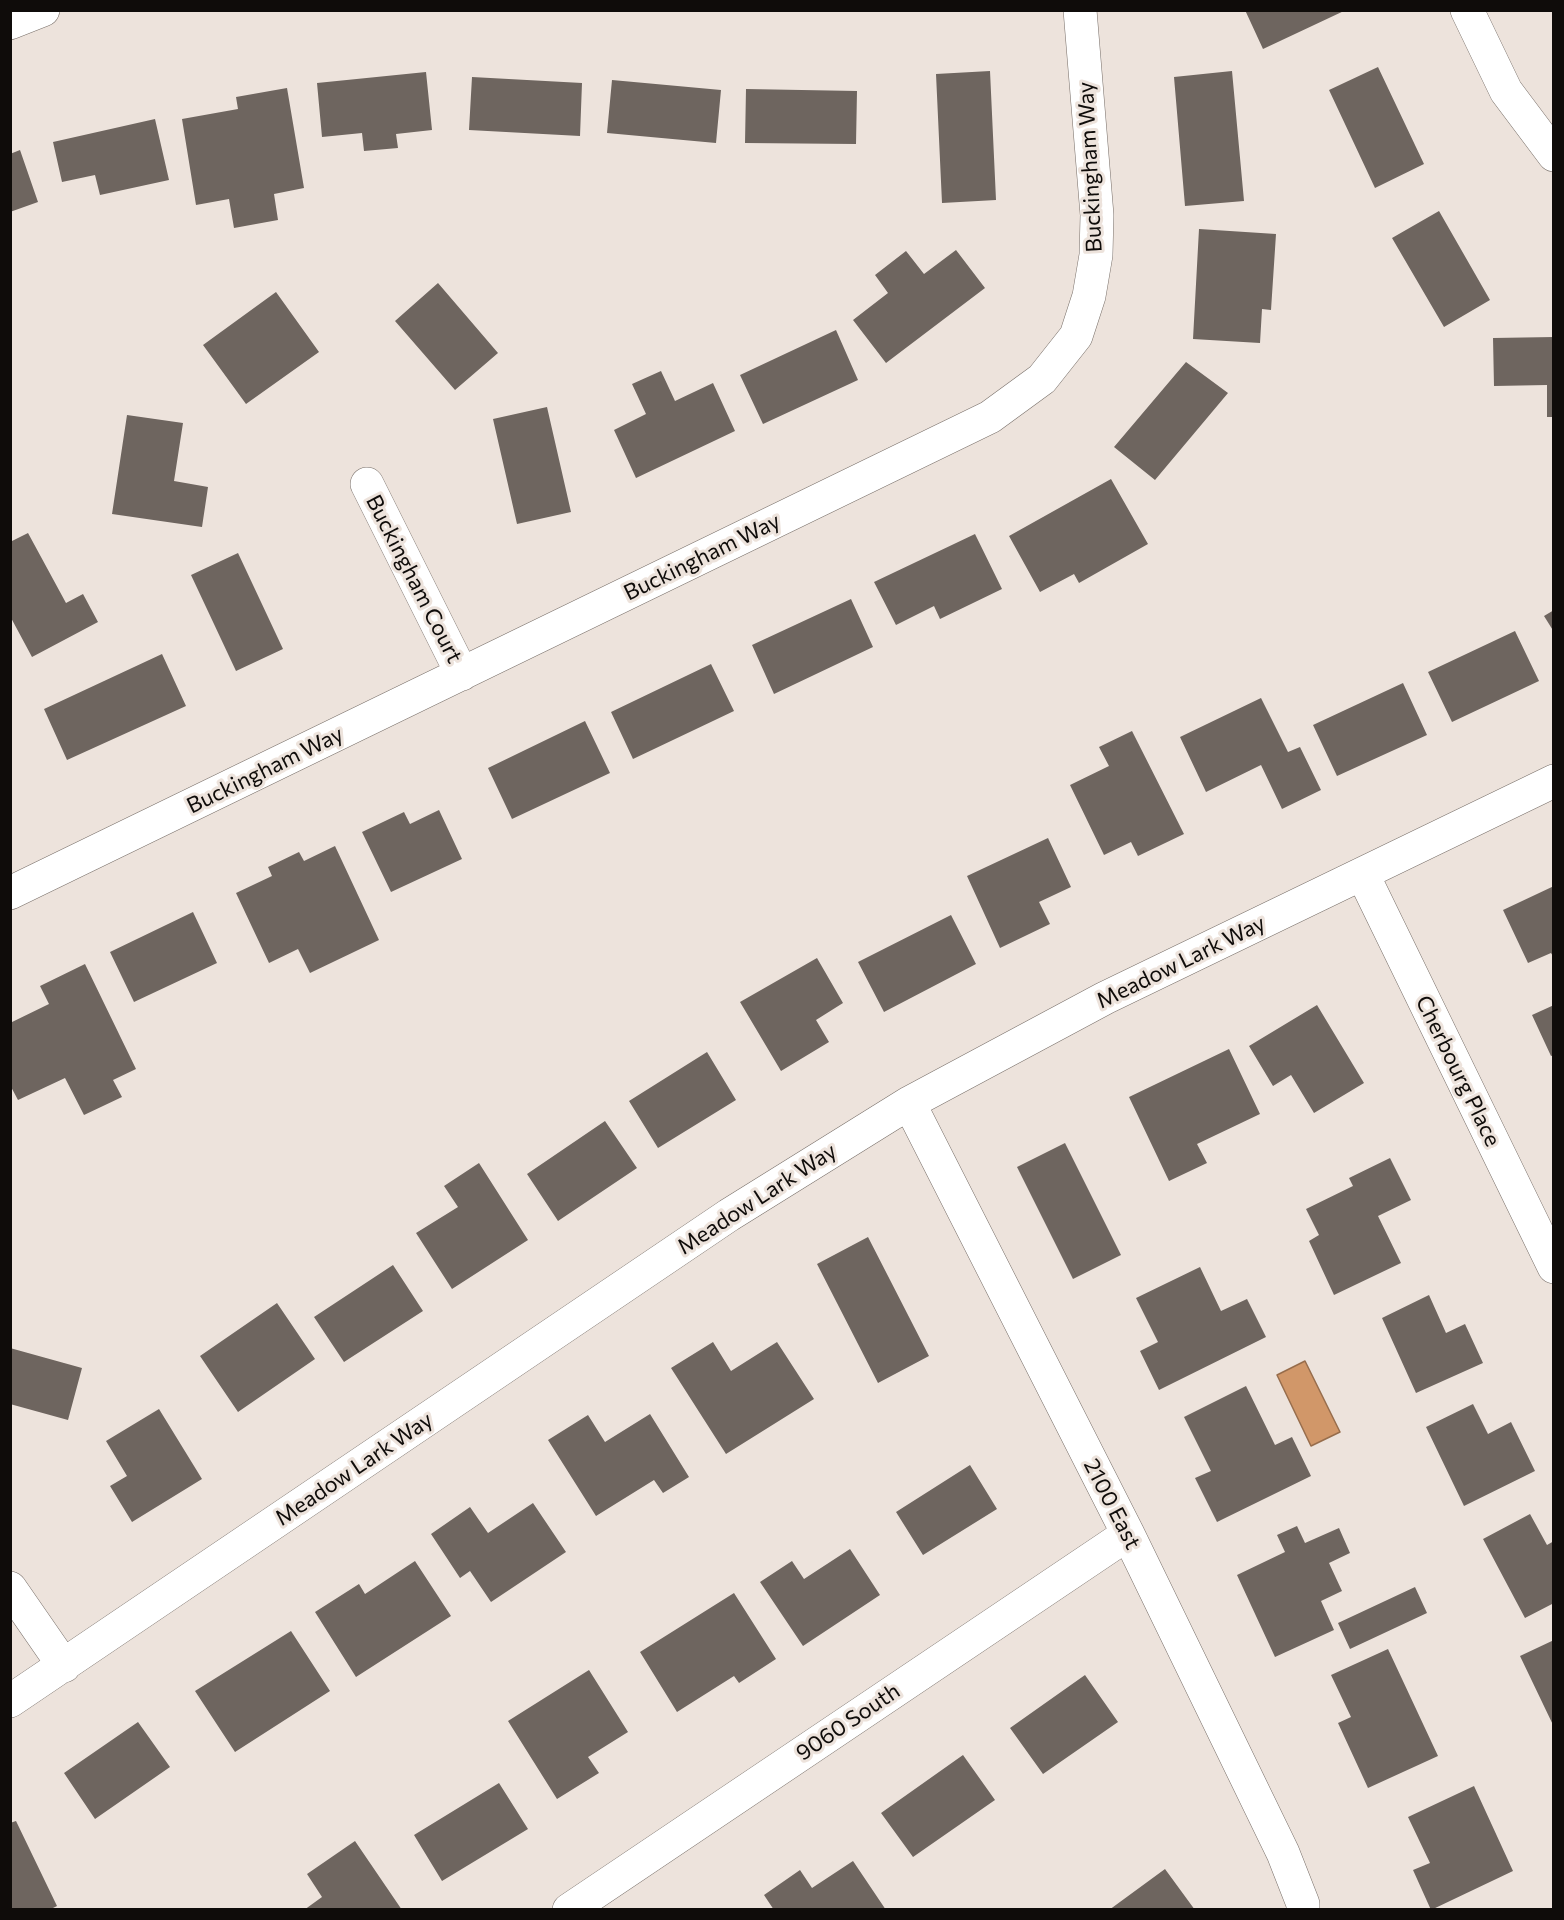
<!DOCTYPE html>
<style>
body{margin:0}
#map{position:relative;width:1564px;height:1920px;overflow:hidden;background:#ede3dc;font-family:Commissioner,sans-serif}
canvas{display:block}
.frame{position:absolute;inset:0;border:12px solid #0f0c0a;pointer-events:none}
</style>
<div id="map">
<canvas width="1564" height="1920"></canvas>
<div class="frame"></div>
</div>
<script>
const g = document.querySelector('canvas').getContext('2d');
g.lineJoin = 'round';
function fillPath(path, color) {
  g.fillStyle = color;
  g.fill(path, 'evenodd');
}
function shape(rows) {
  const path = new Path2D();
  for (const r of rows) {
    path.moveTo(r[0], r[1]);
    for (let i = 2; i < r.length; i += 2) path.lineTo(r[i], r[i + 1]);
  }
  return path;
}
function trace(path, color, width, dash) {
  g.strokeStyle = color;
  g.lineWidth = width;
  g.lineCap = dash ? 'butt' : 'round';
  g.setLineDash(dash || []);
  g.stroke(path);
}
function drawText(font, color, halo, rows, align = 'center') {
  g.font = font + ' Commissioner,sans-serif';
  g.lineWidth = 6;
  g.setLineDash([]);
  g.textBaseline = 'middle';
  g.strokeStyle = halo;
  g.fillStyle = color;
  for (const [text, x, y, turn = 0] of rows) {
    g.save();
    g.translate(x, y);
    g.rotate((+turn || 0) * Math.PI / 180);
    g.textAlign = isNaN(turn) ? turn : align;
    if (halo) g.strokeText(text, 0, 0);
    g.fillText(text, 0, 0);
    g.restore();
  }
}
const water = shape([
 [1305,1361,1340,1432,1311,1446,1277,1375,1305,1361]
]);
fillPath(water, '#d19769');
trace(water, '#976d4c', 1.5);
fillPath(shape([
 [1245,10,1346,10,1263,49],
 [1378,67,1424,164,1375,188,1329,90],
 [990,71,996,200,942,203,936,74],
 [1232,71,1244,201,1185,206,1174,77],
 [426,72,432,130,396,134,398,148,364,151,362,133,322,137,317,83],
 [472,77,582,83,580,136,469,130],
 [612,80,721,90,716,143,607,133],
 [287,88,304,188,274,194,278,220,234,228,229,199,196,205,182,119,238,109,236,97],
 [746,89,857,91,856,144,745,143],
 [155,119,169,180,100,195,95,175,62,182,53,142],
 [20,150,38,202,10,212,10,154],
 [1439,211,1490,300,1444,327,1392,238],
 [1199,229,1276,234,1271,310,1262,309,1260,343,1193,339],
 [956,250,985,288,886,363,853,320,888,293,875,275,906,251,924,274],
 [438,283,498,353,455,390,395,321],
 [276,292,319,352,246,404,203,345],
 [836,330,858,380,763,424,740,375],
 [1554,337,1554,417,1547,417,1547,385,1494,386,1493,338],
 [1186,362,1228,393,1155,480,1114,447],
 [661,371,675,401,713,383,735,431,636,478,614,430,646,414,632,384],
 [547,407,571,512,517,524,493,419],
 [127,415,183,423,174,481,208,487,202,527,112,514],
 [1111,479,1148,544,1079,583,1074,574,1040,592,1009,536],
 [28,533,66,603,83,594,98,622,32,657,10,616,10,542],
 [975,534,1002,589,940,619,934,606,896,625,874,582],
 [238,553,283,649,236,671,191,575],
 [851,599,873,647,774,694,752,645],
 [1554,610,1554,632,1544,616],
 [1515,631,1539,681,1452,722,1428,672],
 [162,654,186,706,67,760,44,709],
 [711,664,734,711,633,759,611,712],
 [1403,683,1427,735,1337,776,1313,725],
 [1261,698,1288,752,1300,747,1321,790,1282,809,1261,765,1206,792,1180,737],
 [585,721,610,773,512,819,488,768],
 [1132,731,1184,834,1138,856,1131,842,1104,855,1070,785,1109,766,1099,747],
 [439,810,462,859,391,892,362,832,404,812,410,824],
 [1048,838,1071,887,1039,902,1050,924,1000,948,967,876],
 [335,846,379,940,310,973,298,949,269,963,236,893,272,876,268,867,299,852,304,861],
 [1554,886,1554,958,1551,953,1528,963,1503,910],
 [193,912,217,963,134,1002,110,952],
 [951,915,976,964,884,1012,858,962],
 [817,958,843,1003,816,1020,829,1042,781,1071,740,1002],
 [85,964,136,1069,113,1080,122,1097,84,1115,65,1078,18,1100,10,1085,10,1023,49,1004,40,986],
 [1317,1005,1364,1083,1314,1113,1291,1075,1273,1086,1249,1046],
 [1554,1005,1554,1055,1551,1056,1532,1015],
 [1229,1049,1260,1114,1197,1144,1207,1163,1169,1181,1129,1097],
 [707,1052,736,1100,658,1148,629,1101],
 [605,1121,637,1168,558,1221,527,1174],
 [1065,1143,1121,1255,1073,1279,1017,1167],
 [1390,1158,1411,1200,1378,1216,1401,1263,1334,1295,1309,1241,1319,1235,1306,1209,1353,1186,1349,1178],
 [479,1163,528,1240,452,1289,416,1233,458,1207,444,1186],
 [868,1237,929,1356,878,1383,817,1264],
 [393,1265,423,1311,344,1362,314,1317],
 [1200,1267,1221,1311,1247,1299,1266,1337,1159,1390,1140,1351,1158,1342,1136,1298],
 [1429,1295,1446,1333,1465,1324,1483,1363,1416,1393,1382,1318],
 [277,1303,315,1359,238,1412,200,1356],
 [713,1342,731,1371,777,1342,814,1399,726,1454,671,1368],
 [10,1348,82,1368,68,1420,10,1404],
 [1246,1386,1275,1445,1292,1437,1311,1476,1217,1522,1195,1478,1211,1471,1184,1417],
 [1473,1404,1488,1434,1511,1422,1535,1471,1464,1506,1426,1427],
 [159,1409,202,1479,132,1522,110,1486,127,1476,106,1441],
 [650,1414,689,1477,663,1493,654,1480,596,1516,548,1440,588,1415,605,1442],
 [970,1465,997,1509,923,1555,896,1512],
 [533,1503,566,1552,491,1602,470,1571,460,1578,431,1534,470,1507,488,1533],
 [1530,1514,1547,1545,1554,1541,1554,1603,1525,1618,1483,1539],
 [1297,1526,1305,1543,1339,1528,1350,1553,1329,1563,1342,1591,1321,1601,1334,1630,1275,1657,1237,1575,1285,1552,1277,1535],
 [850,1549,880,1595,803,1646,760,1582,792,1561,804,1579],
 [415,1561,451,1616,356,1677,315,1612,359,1584,365,1594],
 [1415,1587,1427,1613,1350,1649,1338,1623],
 [734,1593,776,1659,739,1683,734,1676,677,1712,640,1652],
 [291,1631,330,1691,235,1752,195,1691],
 [1554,1640,1554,1727,1520,1656],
 [1388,1649,1438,1756,1368,1788,1338,1723,1351,1717,1331,1675],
 [589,1670,628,1732,588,1757,599,1773,557,1799,508,1721],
 [1085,1675,1118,1722,1043,1774,1010,1728],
 [138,1722,170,1767,95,1819,64,1773],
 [963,1755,995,1800,913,1857,881,1813],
 [499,1783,528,1829,442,1881,414,1835],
 [1474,1786,1513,1871,1431,1910,1413,1870,1430,1863,1408,1817],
 [16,1821,57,1906,49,1910,10,1910,10,1823],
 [355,1841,402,1910,304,1910,322,1897,307,1874],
 [853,1861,886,1910,774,1910,764,1895,800,1870,812,1888],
 [1165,1869,1195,1910,1109,1910]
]), '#6e655f');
const minor = shape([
 [1467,10,1506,91,1554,155],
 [367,484,462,674],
 [1363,875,1554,1267],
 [10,893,990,417,1042,379,1076,336,1089,296,1096,255,1097,215,1080,10],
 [909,1103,1128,1534,1283,1853,1303,1904,1303,1910],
 [10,1588,64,1666],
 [10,1701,729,1215,909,1103,1105,998,1554,781],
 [569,1910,1128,1534]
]);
const tertiary = shape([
 [10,23,43,10]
]);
trace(minor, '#786f69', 34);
trace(tertiary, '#786f69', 34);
trace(minor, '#fff', 33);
trace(tertiary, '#fff', 33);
drawText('22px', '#0f0c0a', '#ede3dc', [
 ["Buckingham Way",1090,167,-93],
 ["Buckingham Way",702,557,-26],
 ["Buckingham Court",414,579,63],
 ["Buckingham Way",265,770,-26],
 ["Meadow Lark Way",1181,962,-26],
 ["Cherbourg Place",1458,1071,64],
 ["Meadow Lark Way",757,1199,-33],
 ["Meadow Lark Way",354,1469,-34],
 ["2100 East",1112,1504,63],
 ["9060 South",848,1722,-34]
]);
</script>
